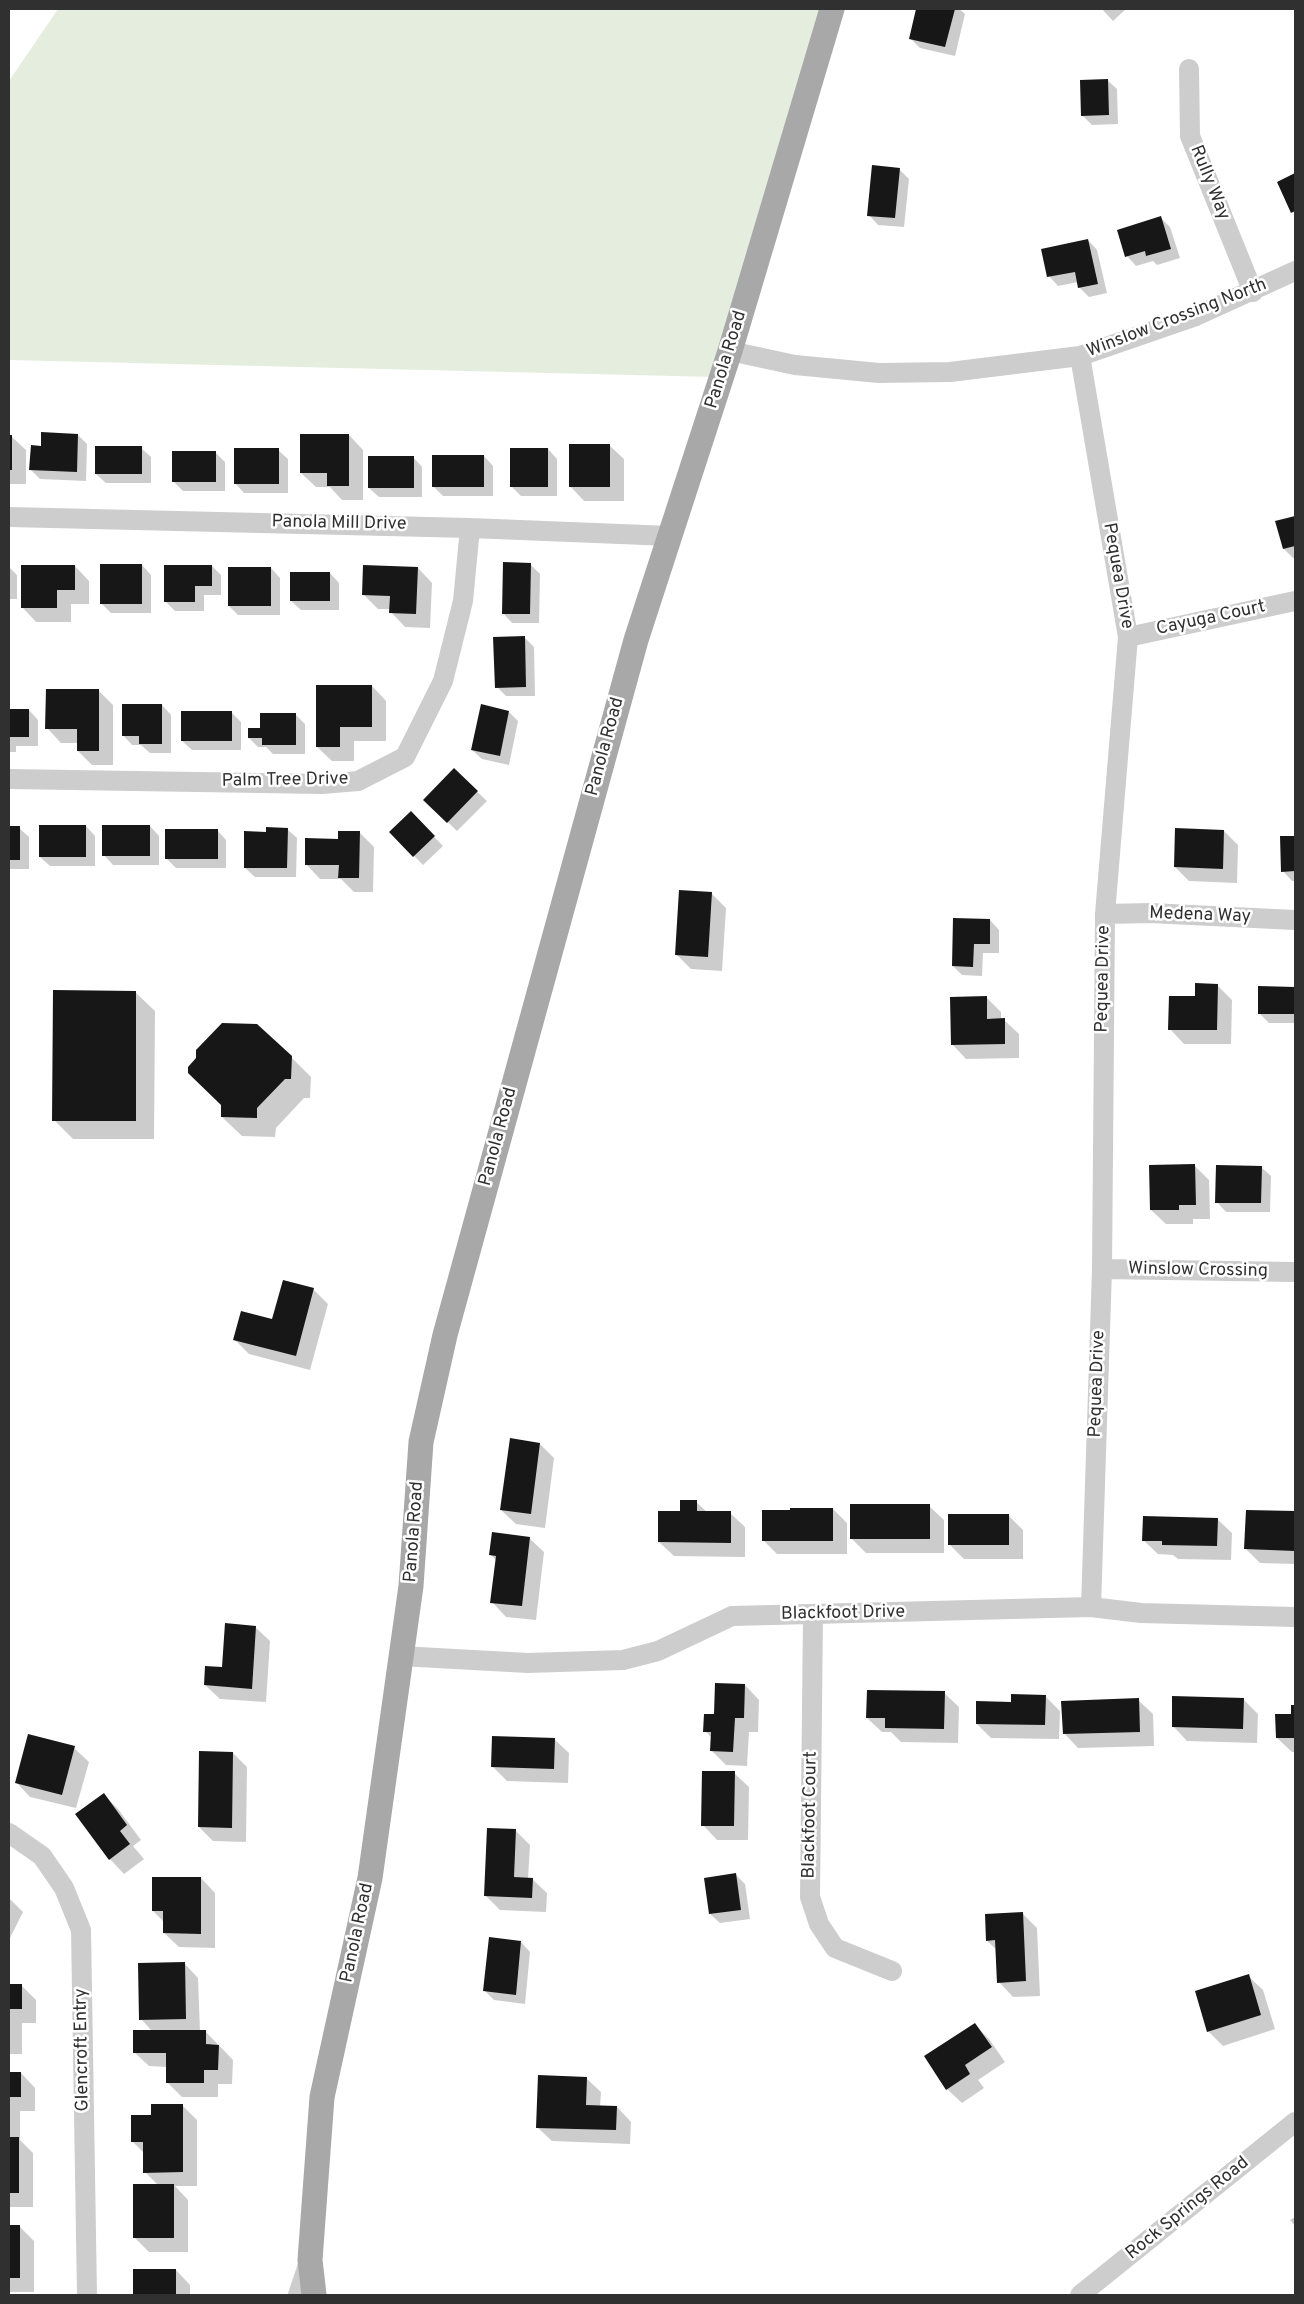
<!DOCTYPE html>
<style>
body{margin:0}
#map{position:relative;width:1304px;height:2304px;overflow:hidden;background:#fff;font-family:Overpass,sans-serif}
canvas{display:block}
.frame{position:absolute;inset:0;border:10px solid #303030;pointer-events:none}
</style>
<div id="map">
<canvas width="1304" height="2304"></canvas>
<div class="frame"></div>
</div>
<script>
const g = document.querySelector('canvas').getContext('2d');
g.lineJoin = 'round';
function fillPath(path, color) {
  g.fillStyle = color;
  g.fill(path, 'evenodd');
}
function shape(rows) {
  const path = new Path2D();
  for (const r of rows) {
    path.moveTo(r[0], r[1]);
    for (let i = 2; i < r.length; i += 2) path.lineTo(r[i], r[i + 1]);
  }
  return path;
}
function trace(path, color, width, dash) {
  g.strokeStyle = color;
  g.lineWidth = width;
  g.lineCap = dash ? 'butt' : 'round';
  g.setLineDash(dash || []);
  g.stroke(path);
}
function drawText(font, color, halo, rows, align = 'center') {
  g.font = font + ' Overpass,sans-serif';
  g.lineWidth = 5;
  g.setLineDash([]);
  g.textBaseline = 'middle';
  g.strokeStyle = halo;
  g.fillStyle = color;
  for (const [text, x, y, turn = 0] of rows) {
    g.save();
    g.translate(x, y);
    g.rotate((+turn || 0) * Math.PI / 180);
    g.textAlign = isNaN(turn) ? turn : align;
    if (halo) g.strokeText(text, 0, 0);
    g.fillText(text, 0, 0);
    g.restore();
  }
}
fillPath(shape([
 [58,9,834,9,715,377,9,360,9,81]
]), '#e4edde');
fillPath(shape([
 [918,9,959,9,965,14,955,56,920,48,910,38],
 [1102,9,1126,9,1113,21],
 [1107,80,1117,89,1118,124,1092,125,1082,115],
 [899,169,909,179,904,227,878,225,869,215],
 [1295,174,1295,215,1278,182],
 [1161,218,1170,227,1180,258,1157,265,1153,261,1136,266,1127,256],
 [1088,240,1097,250,1107,293,1089,297,1079,287,1078,282,1058,286,1049,276],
 [78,435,87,444,86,481,40,479,31,470,42,447],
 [349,435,363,450,363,500,342,500,330,487,316,487,301,473],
 [9,436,11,436,26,450,26,484,9,484],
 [609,445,624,459,624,501,584,501,570,486],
 [141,448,151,457,151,483,106,483,96,474],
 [548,449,557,459,557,496,521,496,512,487],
 [278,450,288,459,288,493,244,493,235,483],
 [216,453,225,462,225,491,183,491,174,482],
 [484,456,493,466,493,496,443,496,433,486],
 [413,457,422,467,422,497,379,497,369,488],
 [1295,517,1295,558,1293,558,1284,549,1277,522],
 [530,564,540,574,539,623,512,623,503,613],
 [142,565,151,575,151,613,111,613,101,603],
 [75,566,89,581,89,604,71,604,71,622,36,622,22,607],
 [212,566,221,575,221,595,204,595,204,611,175,611,166,602],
 [9,567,17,575,17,599,9,599],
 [271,568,280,578,280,615,238,615,229,606],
 [418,568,432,583,430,628,405,627,391,612,391,609,378,609,363,594],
 [330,573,339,583,339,610,301,610,291,601],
 [524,637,534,647,535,696,506,696,497,687],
 [372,686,386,701,386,741,354,741,354,761,332,761,317,747],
 [99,691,113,705,113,765,92,765,78,751,78,743,61,743,47,728],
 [162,705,171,715,171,753,150,753,141,745,132,745,123,735],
 [9,710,29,710,38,720,38,746,16,746,16,752,9,752],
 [231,712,241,722,241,750,192,750,182,741],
 [509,712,518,721,509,765,482,759,472,750],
 [295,714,305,724,305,754,273,754,266,747,258,747,249,738,261,729],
 [454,770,487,801,457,831,425,800],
 [411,813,443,846,423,865,391,832],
 [86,826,95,836,95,866,50,866,40,857],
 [150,826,159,836,159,865,113,865,104,855],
 [9,827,19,828,29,837,29,869,9,869],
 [287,829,297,838,296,877,255,877,245,868,268,834],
 [217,830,226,840,226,868,176,868,166,858],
 [1224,831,1238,845,1237,883,1189,881,1175,867],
 [359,832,374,847,373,892,354,892,341,879,320,879,306,864,339,840],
 [1282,837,1295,837,1295,881,1292,881,1283,871],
 [711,893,726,908,722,971,691,969,677,955],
 [990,920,999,930,999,953,983,953,982,976,962,975,953,966],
 [1217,985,1232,1000,1231,1044,1184,1044,1170,1029,1196,997],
 [1260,988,1295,988,1295,1023,1269,1023,1259,1013],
 [135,992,155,1011,154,1139,73,1139,54,1120],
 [986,997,1001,1012,1001,1020,1004,1020,1019,1034,1019,1058,966,1059,952,1044],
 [291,1057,311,1077,310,1098,304,1098,276,1128,275,1137,242,1136,222,1117,223,1105],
 [1195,1166,1209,1180,1210,1219,1193,1219,1193,1224,1166,1224,1151,1210],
 [1261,1167,1271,1176,1270,1212,1226,1212,1217,1202],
 [313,1289,328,1304,310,1370,249,1354,235,1340,273,1321],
 [540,1444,554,1458,545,1528,516,1524,501,1510],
 [696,1502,707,1512,730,1513,745,1527,745,1557,674,1556,659,1542,681,1512],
 [929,1506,944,1520,944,1553,866,1553,851,1538],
 [833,1509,847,1523,847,1554,777,1554,763,1540],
 [1247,1511,1295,1512,1295,1564,1260,1563,1246,1549],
 [1008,1515,1023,1530,1023,1559,964,1559,949,1544],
 [1217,1519,1232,1533,1231,1560,1178,1559,1173,1555,1158,1554,1143,1540],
 [529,1538,544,1552,536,1620,506,1617,492,1602,497,1561,491,1555],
 [255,1627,270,1641,266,1702,220,1699,205,1685,223,1668],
 [745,1685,759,1700,758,1732,749,1732,747,1766,726,1765,711,1750,712,1738,705,1731,715,1715],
 [944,1693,959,1707,958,1743,901,1742,891,1732,882,1732,867,1718],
 [1045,1696,1060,1711,1059,1739,991,1738,977,1724,1012,1703],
 [1243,1699,1258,1714,1257,1743,1187,1741,1173,1726],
 [1138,1700,1153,1714,1154,1746,1078,1748,1064,1733],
 [1293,1706,1295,1706,1295,1752,1292,1752,1277,1738,1293,1715],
 [554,1739,569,1753,568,1783,507,1781,493,1767],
 [74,1748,89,1762,76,1808,30,1797,16,1782],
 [233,1753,247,1767,246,1842,213,1841,199,1827],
 [734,1773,749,1787,748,1840,717,1840,703,1825],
 [104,1795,118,1809,141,1840,133,1846,144,1859,124,1874,110,1859],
 [515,1830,530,1845,528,1879,532,1879,547,1893,546,1912,500,1910,485,1895],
 [736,1875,745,1884,750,1919,720,1923,710,1914],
 [201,1878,215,1893,215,1948,179,1947,164,1933,164,1922,153,1911],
 [9,1898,23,1912,9,1940],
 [1022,1913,1037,1928,1040,1996,1013,1997,999,1982,997,1950,987,1941],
 [521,1942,530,1952,525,2004,494,2000,485,1991],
 [184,1963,198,1978,200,2032,206,2032,233,2060,232,2084,218,2084,218,2097,182,2097,167,2082,167,2067,149,2066,134,2052,152,2031,141,2019],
 [1248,1976,1263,1990,1275,2029,1223,2046,1208,2031],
 [9,1986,22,1986,36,2000,36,2023,22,2023,22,2054,9,2054],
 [975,2025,989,2039,1005,2062,978,2080,984,2088,962,2103,947,2089],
 [9,2073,21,2073,35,2088,35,2111,20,2111,20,2140,33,2153,33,2207,9,2207],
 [586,2078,601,2092,600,2107,617,2107,631,2122,630,2144,552,2141,537,2127],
 [182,2105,197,2120,197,2186,175,2186,188,2200,188,2252,149,2252,135,2238,158,2185,145,2172,144,2153,132,2141,152,2116],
 [1295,2217,1295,2226,1290,2220],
 [9,2226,19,2226,34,2241,34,2292,9,2292],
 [135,2270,176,2270,190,2285,190,2295,135,2295]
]), '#0003');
fillPath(shape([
 [916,9,955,9,945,47,909,39],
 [1108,79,1109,115,1081,116,1080,80],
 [872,165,900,168,895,218,867,216],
 [1295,173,1295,211,1291,213,1277,182],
 [1161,216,1171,249,1146,256,1145,251,1125,257,1117,230],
 [1088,239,1098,284,1078,288,1075,272,1047,277,1041,249],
 [41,432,78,434,77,472,29,470,31,445,41,446],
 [300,434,349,434,349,486,327,486,327,473,300,473],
 [9,435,12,435,12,470,9,470],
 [569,444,610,444,610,487,569,487],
 [95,446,142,446,142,474,95,474],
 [234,448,279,448,279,484,234,484],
 [510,448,548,448,548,487,510,487],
 [172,451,216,451,216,482,172,482],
 [432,455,484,455,484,487,432,487],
 [368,456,414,456,414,488,368,488],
 [1295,516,1295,546,1283,549,1275,521],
 [503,562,531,563,530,614,502,614],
 [100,564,142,564,142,604,100,604],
 [21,565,75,565,75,590,57,590,57,608,21,608],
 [164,565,212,565,212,586,195,586,195,602,164,602],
 [363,565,418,567,416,614,389,613,390,596,362,595],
 [228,567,271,567,271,606,228,606],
 [290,572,330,572,330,601,290,601],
 [525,636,526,687,495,688,493,637],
 [316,685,372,685,372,727,340,727,340,747,316,747],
 [46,689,99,689,99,751,77,751,77,729,45,729],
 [122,704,162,704,162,744,139,744,139,736,122,736],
 [481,704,509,711,500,756,471,750],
 [9,709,29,709,29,737,9,737],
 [181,711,232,711,232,741,181,741],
 [260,713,296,713,296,745,262,745,262,738,248,738,248,728,260,728],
 [454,768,478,791,447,823,423,800],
 [411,811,435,836,413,857,389,832],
 [39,825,86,825,86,857,39,857],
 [102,825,150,825,150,856,102,856],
 [9,826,20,826,20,860,9,860],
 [266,827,288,828,287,868,244,868,244,831,266,832],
 [1175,828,1224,830,1223,869,1174,867],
 [165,829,218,829,218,859,165,859],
 [338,831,360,831,359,878,338,878,339,865,305,865,305,838,338,839],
 [1280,836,1295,836,1295,871,1281,872],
 [679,890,712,892,708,957,675,955],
 [953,918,990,919,990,944,974,944,973,967,952,966],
 [1195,983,1218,984,1217,1030,1168,1030,1169,996,1195,996],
 [1258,986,1295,987,1295,1014,1258,1014],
 [53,990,136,991,136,1121,52,1121],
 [987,996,987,1019,1005,1018,1005,1044,951,1045,950,997],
 [222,1023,257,1024,292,1056,291,1079,285,1079,257,1108,257,1118,221,1117,221,1105,188,1073,188,1067,196,1058,196,1050],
 [1195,1164,1196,1205,1179,1205,1179,1210,1150,1210,1149,1165],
 [1216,1165,1262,1166,1261,1203,1215,1203],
 [283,1280,314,1288,296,1356,233,1340,241,1311,272,1319],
 [510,1438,540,1443,531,1514,500,1510],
 [680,1500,697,1500,697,1511,731,1511,731,1543,658,1542,658,1511,680,1511],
 [850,1504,930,1504,930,1539,850,1539],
 [790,1508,833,1508,833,1541,762,1541,762,1510,790,1510],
 [1246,1510,1295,1511,1295,1551,1244,1549],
 [948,1514,1009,1514,1009,1545,948,1545],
 [1143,1516,1218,1518,1217,1546,1162,1545,1162,1541,1142,1541],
 [492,1532,530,1537,522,1606,490,1603,496,1556,489,1555],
 [225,1623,256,1626,252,1689,204,1685,205,1666,222,1667],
 [715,1683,745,1684,744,1718,735,1718,733,1752,710,1751,711,1732,703,1732,704,1714,714,1714],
 [867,1690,945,1691,944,1729,885,1728,885,1718,866,1718],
 [1011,1694,1046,1695,1045,1725,976,1724,976,1701,1011,1702],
 [1172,1696,1244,1698,1243,1729,1172,1727],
 [1139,1698,1140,1732,1063,1734,1061,1701],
 [1291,1705,1295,1705,1295,1738,1276,1738,1275,1714,1291,1714],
 [28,1734,75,1746,62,1795,15,1783],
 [492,1736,555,1738,554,1769,491,1767],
 [199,1751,233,1752,232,1828,198,1827],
 [702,1771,735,1771,734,1826,701,1826],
 [104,1793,127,1825,120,1831,130,1844,109,1860,75,1814],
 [487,1828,516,1829,514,1877,533,1878,532,1898,484,1896],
 [736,1873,741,1910,709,1914,704,1878],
 [152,1877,201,1877,201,1934,163,1933,163,1911,152,1911],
 [1023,1912,1026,1981,997,1983,995,1940,986,1941,985,1914],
 [489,1937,521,1941,516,1995,483,1991],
 [185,1962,186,2019,139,2020,138,1963],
 [1249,1974,1261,2015,1207,2032,1195,1991],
 [9,1984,22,1984,22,2009,9,2009],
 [975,2023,992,2047,965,2065,970,2074,946,2090,924,2056],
 [133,2030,206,2030,206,2044,219,2045,218,2070,204,2070,204,2083,166,2083,166,2053,133,2053],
 [9,2072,21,2072,21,2097,9,2097],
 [538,2075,587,2077,586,2105,617,2106,616,2130,536,2128],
 [151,2104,183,2104,183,2172,143,2173,143,2142,131,2142,131,2115,151,2115],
 [9,2137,19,2137,19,2193,9,2193],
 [133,2184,174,2184,174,2238,133,2238],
 [9,2225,20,2225,20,2278,9,2278],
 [133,2269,176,2269,176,2295,133,2295]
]), '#171717');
trace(shape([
 [1189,69,1190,136,1253,292],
 [730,351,795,365,879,373,950,372,1080,356,1196,316,1295,271],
 [1080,356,1128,637,1105,914,1102,1269,1091,1607],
 [9,517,470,528,670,536],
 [1128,637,1295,601],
 [9,779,322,784,358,781,405,757,443,681,463,601,470,528],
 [1105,914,1150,913,1295,920],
 [1102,1269,1295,1272],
 [813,1615,810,1897,819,1924,835,1948,892,1971],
 [400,1656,528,1663,623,1660,658,1651,732,1616,1091,1607,1141,1613,1295,1617],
 [9,1833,42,1856,64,1888,81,1930,87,2295],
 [298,2295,309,2262],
 [1080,2295,1295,2122]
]), '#cdcdcd', 20);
trace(shape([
 [314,2295,310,2260,322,2097,370,1878,411,1586,421,1442,445,1335,636,640,730,351,832,9]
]), '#a8a8a8', 25);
drawText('18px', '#303030', '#fff', [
 ["Rully Way",1209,183,68],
 ["Winslow Crossing North",1177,319,-21],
 ["Panola Road",727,360,-73],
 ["Panola Mill Drive",339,524,1],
 ["Pequea Drive",1117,576,80],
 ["Cayuga Court",1211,619,-12],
 ["Panola Road",606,747,-75],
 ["Palm Tree Drive",285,781,-1],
 ["Medena Way",1200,916,2],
 ["Pequea Drive",1104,979,-89],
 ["Panola Road",499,1137,-75],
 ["Winslow Crossing",1198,1271,1],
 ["Pequea Drive",1098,1384,-88],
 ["Panola Road",415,1532,-86],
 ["Blackfoot Drive",843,1614,-1],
 ["Blackfoot Court",811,1815,-89],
 ["Panola Road",358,1933,-78],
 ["Glencroft Entry",83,2050,-91],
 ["Rock Springs Road",1188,2209,-39]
]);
</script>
